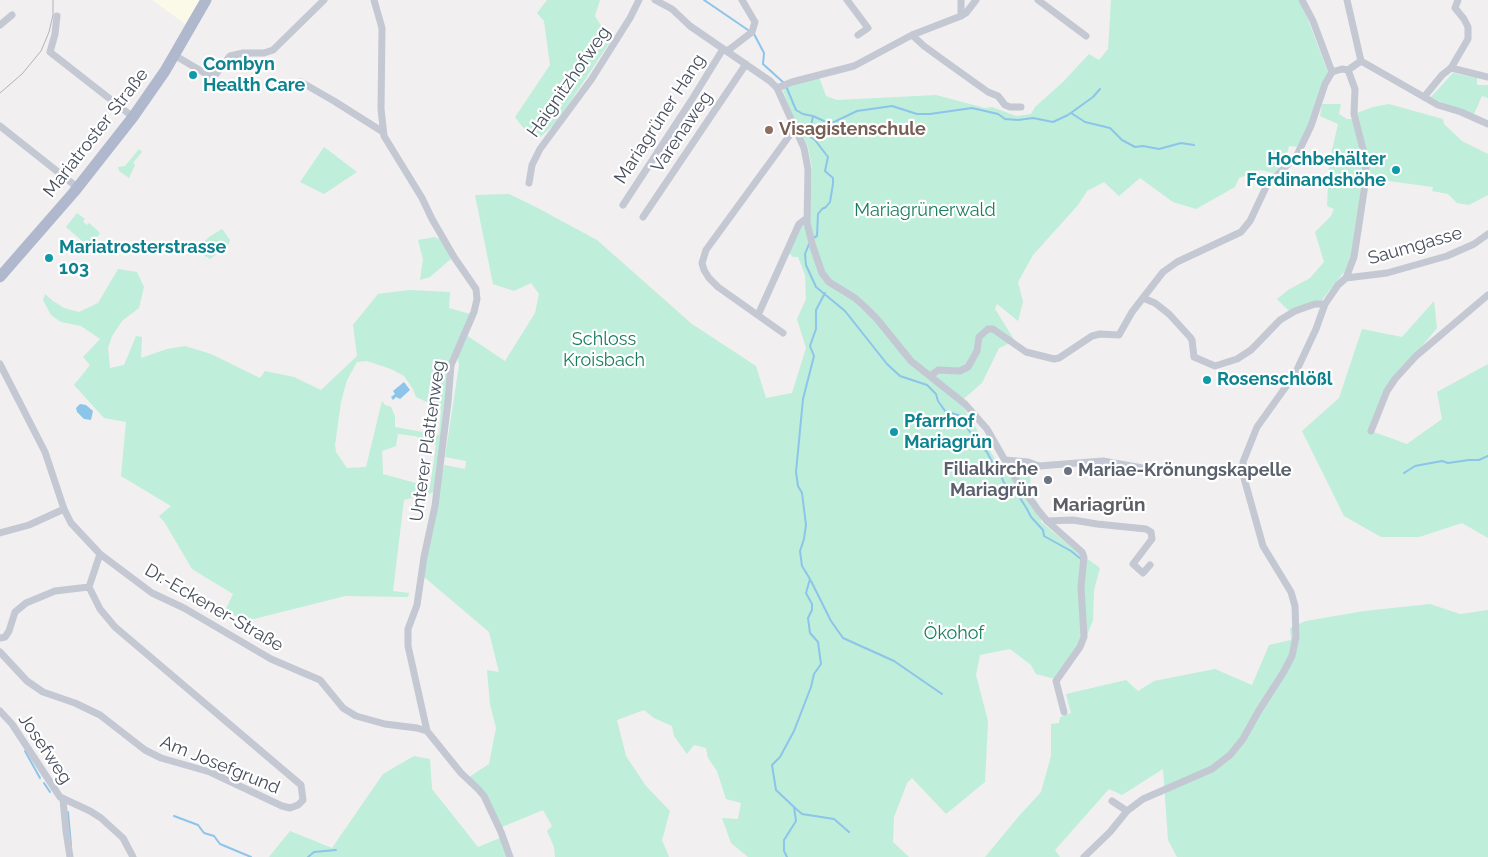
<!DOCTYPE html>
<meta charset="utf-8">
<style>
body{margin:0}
canvas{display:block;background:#f1efef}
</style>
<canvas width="1488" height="857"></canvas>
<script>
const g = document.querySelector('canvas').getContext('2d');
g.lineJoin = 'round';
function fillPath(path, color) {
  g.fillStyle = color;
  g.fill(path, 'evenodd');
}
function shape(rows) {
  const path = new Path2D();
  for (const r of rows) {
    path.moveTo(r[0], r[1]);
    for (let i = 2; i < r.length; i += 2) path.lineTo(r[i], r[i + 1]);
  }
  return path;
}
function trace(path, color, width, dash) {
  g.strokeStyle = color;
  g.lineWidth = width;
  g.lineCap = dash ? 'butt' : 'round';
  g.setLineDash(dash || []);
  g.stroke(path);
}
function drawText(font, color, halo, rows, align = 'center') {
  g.font = font + ' Raleway,sans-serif';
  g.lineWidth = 4.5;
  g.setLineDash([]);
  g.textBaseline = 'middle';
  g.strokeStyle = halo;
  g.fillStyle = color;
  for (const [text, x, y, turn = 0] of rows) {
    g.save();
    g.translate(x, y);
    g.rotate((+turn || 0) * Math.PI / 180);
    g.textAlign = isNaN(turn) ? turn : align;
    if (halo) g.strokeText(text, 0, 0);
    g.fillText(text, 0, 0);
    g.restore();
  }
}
fillPath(shape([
 [152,0,200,0,185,24]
]), '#fbfae9');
fillPath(shape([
 [547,0,600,0,595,16,600,24,614,36,556,123,538,139,528,134,515,117,550,65,544,21,537,13],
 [1111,0,1299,0,1305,12,1328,72,1308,128,1298,147,1289,146,1287,154,1293,156,1273,173,1260,170,1239,178,1235,187,1196,209,1173,202,1140,178,1119,196,1104,182,1087,191,1078,205,1033,255,1018,282,1023,302,1018,321,997,304,995,309,1015,341,999,348,982,383,960,402,1000,467,1006,465,1031,469,1030,492,1039,505,1041,522,1075,550,1100,568,1094,590,1093,620,1081,651,1055,679,1036,674,1031,665,1010,649,980,655,976,675,988,721,985,782,946,814,912,778,907,783,894,817,893,842,909,857,748,857,731,843,722,818,738,819,741,803,726,799,717,771,708,758,706,748,694,745,687,754,674,736,672,726,654,718,644,710,617,720,626,756,646,786,670,811,662,840,669,857,555,857,554,847,547,831,552,826,543,810,502,827,510,857,269,857,290,831,332,848,383,774,414,756,430,759,432,789,478,847,500,838,484,796,466,779,489,764,496,728,490,704,487,670,499,672,489,632,423,576,444,465,465,469,466,461,445,457,459,365,456,350,450,357,445,413,435,492,404,500,393,591,409,593,408,597,345,596,246,621,225,611,233,594,192,569,165,523,159,516,171,506,121,476,126,422,104,418,74,385,90,365,83,357,100,339,81,326,61,322,51,315,43,300,45,294,53,301,64,308,79,312,98,303,118,269,137,272,144,287,139,308,122,321,112,336,108,348,110,368,124,365,136,336,142,337,141,358,167,349,185,346,211,354,260,378,265,371,294,377,321,390,357,356,353,325,378,294,409,290,450,292,449,308,470,314,463,333,505,361,535,313,539,294,531,283,514,291,493,284,475,195,509,194,534,206,597,240,692,324,756,366,766,398,792,393,806,348,797,319,806,299,805,275,798,257,793,257,788,252,799,230,810,216,812,167,808,147,795,122,782,88,819,77,826,96,837,100,936,95,985,108,992,107,1016,116,1031,114,1035,107,1063,82,1089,54,1099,60,1108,49],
 [367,361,391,369,404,376,413,389,416,397,441,409,439,435,395,427,395,416,391,407,385,405,382,401,366,467,347,468,336,452,335,445,341,402,347,380,357,362],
 [398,434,415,436,436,445,430,487,383,474,382,451,396,446],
 [1453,73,1477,78,1477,85,1488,85,1488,98,1482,96,1474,114,1447,105,1431,97],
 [1322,104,1341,104,1339,114,1347,119,1352,119,1357,113,1373,107,1389,104,1443,119,1444,124,1462,141,1488,154,1488,195,1469,205,1457,203,1448,194,1432,191,1433,187,1381,180,1367,179,1362,181,1352,253,1345,271,1321,301,1289,311,1277,299,1288,290,1310,278,1324,262,1315,232,1331,216,1334,209,1327,206,1329,163,1338,124,1320,116],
 [324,147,357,172,324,194,300,182],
 [139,149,142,152,133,163,135,165,129,178,119,171,118,167,125,166],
 [77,213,85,219,83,222,87,225,89,223,100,233,83,255,82,254,87,248,87,245,66,227],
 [222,229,230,240,229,244,210,259,202,254,199,247,209,237],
 [440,236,452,258,430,277,420,280,423,259,418,240,435,237,438,239],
 [1434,301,1437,328,1395,379,1371,431,1407,444,1442,419,1437,392,1488,364,1488,538,1462,523,1419,537,1381,537,1344,516,1302,431,1339,398,1362,329,1402,337],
 [1430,604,1460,614,1488,610,1488,857,1177,857,1168,840,1163,769,1122,795,1109,789,1055,850,1060,857,985,857,1019,816,1041,792,1051,756,1051,724,1059,723,1060,717,1071,713,1066,694,1126,680,1138,691,1154,681,1215,669,1252,685,1269,645,1291,640,1290,628,1306,621,1364,611]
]), '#bfeeda');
fillPath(shape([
 [404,382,410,390,400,399,396,397,393,400,391,397,395,394,393,391],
 [80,404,86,405,93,411,91,420,84,419,77,412,76,408]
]), '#8dc4ea');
trace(shape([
 [704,0,748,30],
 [754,34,764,53,763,64,784,83],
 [786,86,796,110,803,114,813,116,824,121,832,123,857,111,892,106,917,114,930,114,972,108,998,114,1005,119,1018,120,1033,118,1053,122,1068,115,1093,97,1100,89],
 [1071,113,1085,122,1110,128,1122,140,1135,147,1143,146,1159,149,1181,143,1194,145],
 [813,238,817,236,818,214,822,209,826,207,830,202,833,184,833,178,825,171,828,157,815,140,809,136,813,116],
 [809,244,805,254,806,265,816,287,845,311,887,364,900,376,927,385,936,394,938,401,945,411,964,417,968,429,980,446,987,452,993,464,1003,472,1002,478,1004,483,1020,498,1027,509,1031,517,1043,530,1044,536,1071,551,1081,559],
 [1404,473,1415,466,1442,461,1448,463,1469,460,1479,460,1488,456],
 [811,581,831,621,843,638,894,661,942,694],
 [25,751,40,778],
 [44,783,50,792],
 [794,807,802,814,834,819,849,832],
 [68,812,71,845],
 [174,816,198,825,204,833,214,836,220,844,251,857],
 [308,857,314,852,336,850],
 [787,857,784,851,784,840,796,821,794,807,776,790,772,765,780,757,794,731,811,687,814,674,821,664,818,642,810,633,808,618,812,610,812,604,806,593,810,579,802,566,800,551,804,539,806,525,802,493,798,486,796,472,803,399,814,356,810,346,816,329,816,310,825,293]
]), '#8dc4ea', 2);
trace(shape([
 [374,0,382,28,381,109,384,136,422,198,432,219,454,257,476,289,477,299,474,312,451,365,448,402,435,506,424,557,417,605,408,629,408,646,427,731,461,773,478,789,484,796,501,832,510,857],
 [655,0,672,9,690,26,770,81,777,88,804,148,808,169,807,223,813,247,822,273,829,282,855,298,864,306,877,319,911,361,965,404,987,429,1015,478,1038,510,1047,521,1082,552,1084,557,1081,587,1084,637,1080,647,1056,681,1064,712],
 [847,0,868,28,858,35],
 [1038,0,1086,36],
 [1302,0,1313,21,1332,72],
 [1347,0,1361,61],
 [57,16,55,34,50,52,133,117],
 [961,16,961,0],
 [0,25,12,15],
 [912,35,924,46,946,62,988,92,998,96,1005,105,1010,107,1021,107],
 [726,51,730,49,752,32,755,22,742,0],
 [174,55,208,75,216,74,230,56,243,53,264,53,273,50,324,0],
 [1361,61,1438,105,1461,112,1488,124],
 [1451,68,1488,77],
 [1348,70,1361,61],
 [1332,72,1342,69,1348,70],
 [301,82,334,101,383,132],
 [777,88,792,82,854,66,912,35,961,16,966,13,976,0],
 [1424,97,1442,75,1451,68,1468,39,1468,27,1464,19,1455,8,1458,0],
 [0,126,77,187],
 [529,183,532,165,540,149,591,80,630,18,639,0],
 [623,205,691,101,723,49],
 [643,217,746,64],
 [1346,278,1387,273,1447,256,1474,244,1488,234],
 [1143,298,1155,303,1169,314,1190,337,1192,340,1194,357,1215,366,1237,359,1251,350,1280,320,1295,311,1315,304,1325,304],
 [758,315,799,224,807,218],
 [783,333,718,287,709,278,704,270,702,263,706,250,795,128],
 [0,364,45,452,64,509,71,523,100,554,152,593,184,608,271,659,320,680,343,708,356,716,385,724,417,728,427,731],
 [930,376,938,370,960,371,968,367,977,351,979,337,988,329,993,329,1026,352,1054,359,1059,358,1092,336,1100,334,1119,335,1132,312,1163,272,1177,262,1241,232,1250,221,1267,185,1297,155,1311,126,1325,84,1332,72],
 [1371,431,1387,391,1395,379,1416,356,1488,295],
 [1005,460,1028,462,1039,466,1103,461,1148,469,1196,475],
 [1047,521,1073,520,1097,524,1146,529,1151,532,1152,539,1133,564,1143,573,1150,565],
 [0,533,29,525,64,509],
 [0,638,5,637,9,631,15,612,26,603,55,591,89,587],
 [0,652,27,681,43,692,75,703,100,715,145,750,161,758,210,772,282,806,290,808,298,805,303,800,301,785,115,627,100,609,89,587,100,554],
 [0,711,12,724,60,797,90,811,101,818,123,838,133,857],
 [63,800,66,831,70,857],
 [1112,801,1127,811],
 [1084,857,1110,832,1127,811,1143,799,1212,769,1230,755,1243,739,1258,712,1283,673,1292,656,1296,637,1295,606,1291,592,1263,546,1244,478,1243,462,1257,427,1295,374,1316,329,1325,304,1338,285,1346,278,1354,257,1366,178,1365,157,1354,114,1355,89,1348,70]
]), '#c3c8d3', 7);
trace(shape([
 [0,277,74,192,133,117,165,71,206,0]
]), '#afb8cd', 11);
trace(shape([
 [0,93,22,74,41,51,49,32,53,15,53,0]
]), '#b1b3b9', 1);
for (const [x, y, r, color] of [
 [193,75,5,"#0f9aa8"],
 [769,130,5,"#8d6e63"],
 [1396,170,5,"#0f9aa8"],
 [49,258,5,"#0f9aa8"],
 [1207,380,5,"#0f9aa8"],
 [894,432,5,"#0f9aa8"],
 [1068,471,5,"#6b7280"],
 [1048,480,5,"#6b7280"]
]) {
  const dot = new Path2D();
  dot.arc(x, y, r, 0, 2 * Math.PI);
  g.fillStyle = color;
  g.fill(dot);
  trace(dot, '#fff', 2);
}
drawText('bold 18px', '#0d838f', '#fff', [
 ["Combyn",203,65],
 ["Health Care",203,86],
 ["Hochbehälter",1386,160,"right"],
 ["Ferdinandshöhe",1386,181,"right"],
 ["Mariatrosterstrasse",59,248],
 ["103",59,269],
 ["Rosenschlößl",1217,380],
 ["Pfarrhof",904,422],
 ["Mariagrün",904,443]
], 'left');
drawText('18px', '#474e5c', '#fff', [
 ["Haignitzhofweg",569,82,-55],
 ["Mariagrüner Hang",660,119,-57],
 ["Varenaweg",682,132,-56],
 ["Mariatroster Straße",96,133,-52],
 ["Saumgasse",1415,246,-16],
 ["Unterer Plattenweg",428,441,-82],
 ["Dr.-Eckener-Straße",214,608,30],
 ["Josefweg",45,749,56],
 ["Am Josefgrund",220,765,22]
]);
drawText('bold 18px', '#785e54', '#fff', [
 ["Visagistenschule",779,130]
], 'left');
drawText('18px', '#1a7c5e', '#fff', [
 ["Mariagrünerwald",925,211],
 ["Schloss",604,340],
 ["Kroisbach",604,361],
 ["Ökohof",954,634]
]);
drawText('bold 18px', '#5b616d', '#fff', [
 ["Filialkirche",1038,470],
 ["Mariagrün",1038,491],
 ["Mariae-Krönungskapelle",1078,471,"left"]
], 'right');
drawText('bold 19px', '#5c5e64', '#fff', [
 ["Mariagrün",1099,505]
]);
</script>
